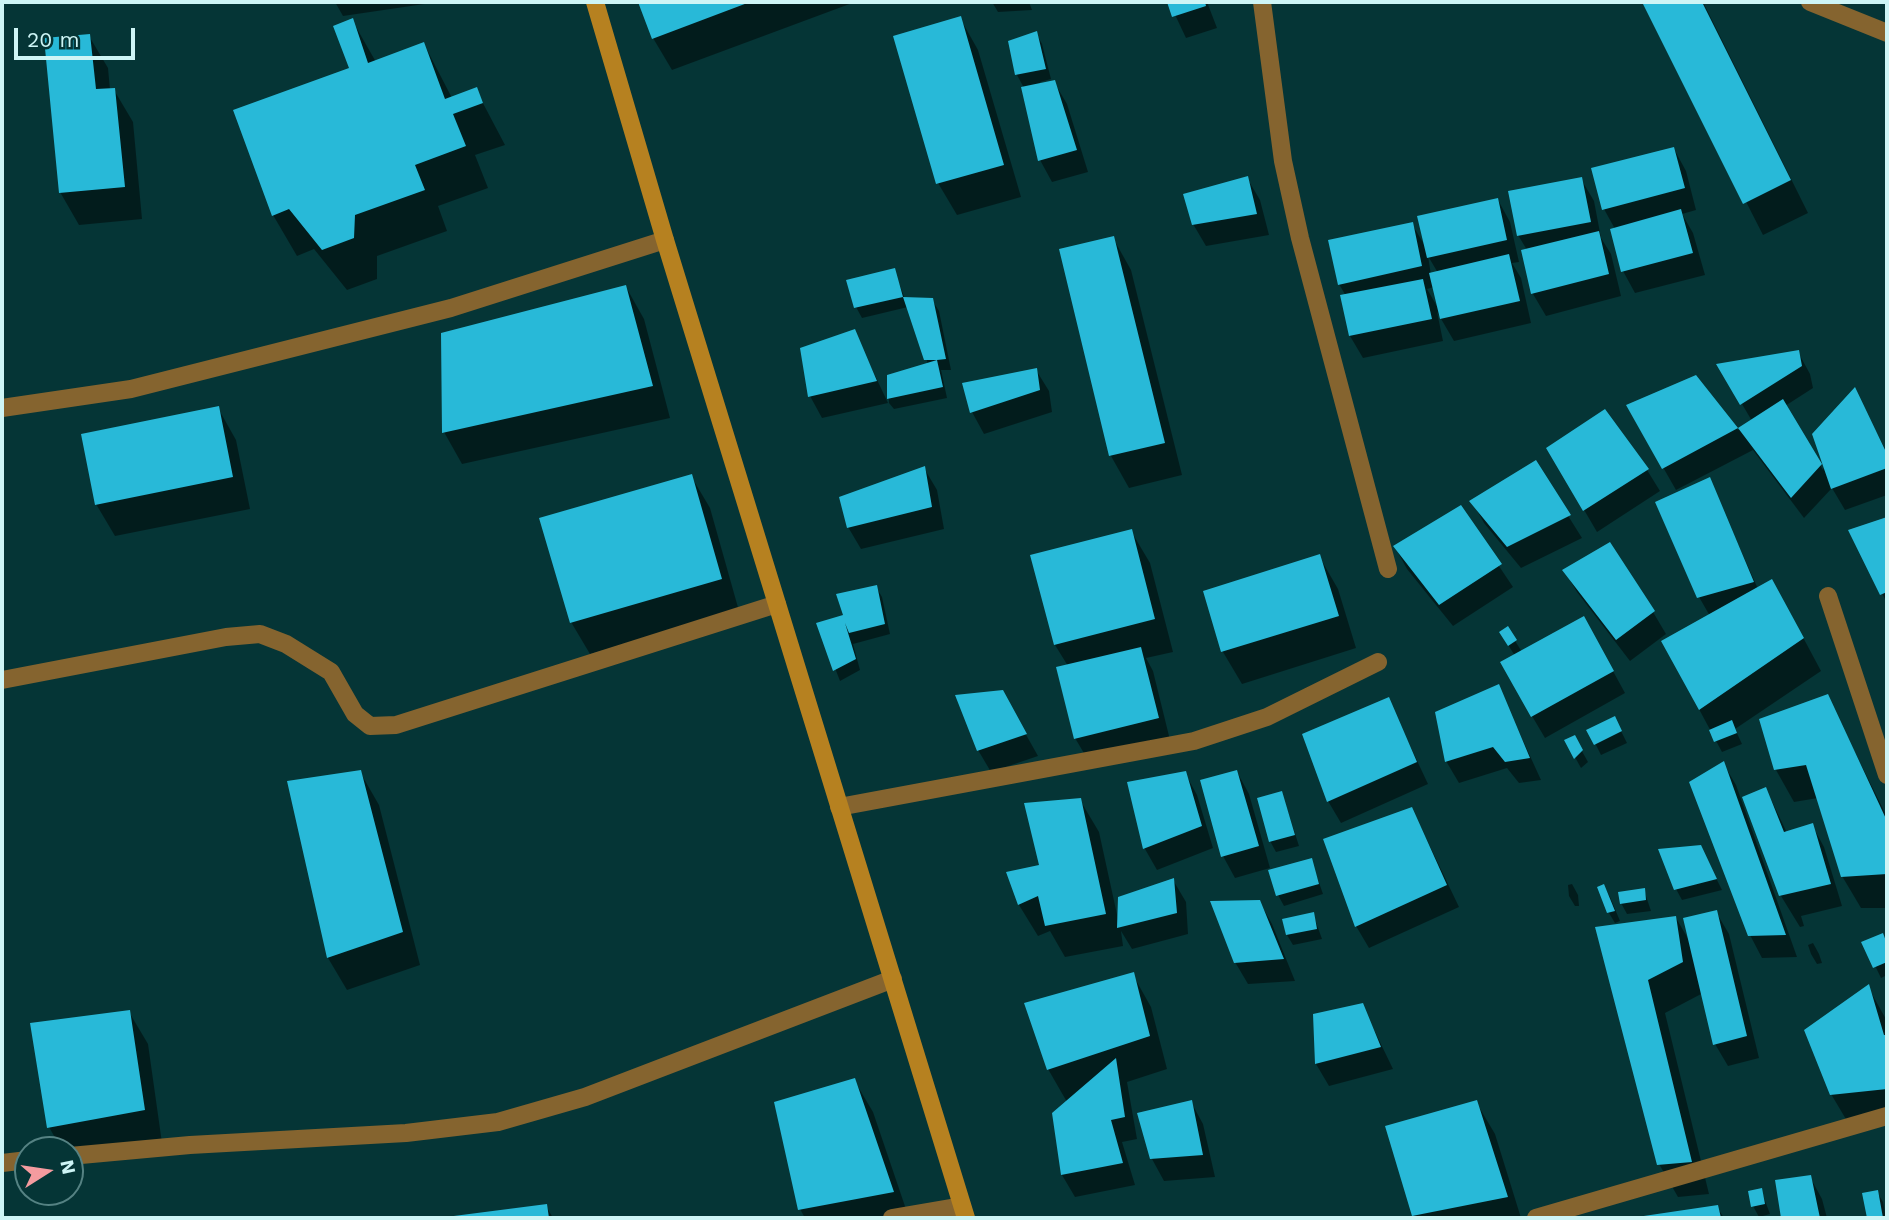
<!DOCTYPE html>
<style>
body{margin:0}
#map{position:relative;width:1889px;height:1220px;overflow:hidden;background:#053536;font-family:"Work Sans",sans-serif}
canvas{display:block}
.frame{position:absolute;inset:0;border:4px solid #cef5f6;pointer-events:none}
.north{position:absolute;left:14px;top:1136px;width:70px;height:70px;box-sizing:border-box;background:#053536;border:2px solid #558283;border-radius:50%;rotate:78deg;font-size:19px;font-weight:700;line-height:28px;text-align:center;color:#cef5f6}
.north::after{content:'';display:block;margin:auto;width:24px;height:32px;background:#f49b9f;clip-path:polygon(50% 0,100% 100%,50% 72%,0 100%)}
.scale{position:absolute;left:14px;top:28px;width:121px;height:32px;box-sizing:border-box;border:4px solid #cef5f6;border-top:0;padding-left:9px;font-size:21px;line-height:24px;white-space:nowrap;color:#cef5f6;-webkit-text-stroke:5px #053536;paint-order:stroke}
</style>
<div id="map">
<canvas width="1889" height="1220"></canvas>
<div class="frame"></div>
<div class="north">N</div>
<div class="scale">20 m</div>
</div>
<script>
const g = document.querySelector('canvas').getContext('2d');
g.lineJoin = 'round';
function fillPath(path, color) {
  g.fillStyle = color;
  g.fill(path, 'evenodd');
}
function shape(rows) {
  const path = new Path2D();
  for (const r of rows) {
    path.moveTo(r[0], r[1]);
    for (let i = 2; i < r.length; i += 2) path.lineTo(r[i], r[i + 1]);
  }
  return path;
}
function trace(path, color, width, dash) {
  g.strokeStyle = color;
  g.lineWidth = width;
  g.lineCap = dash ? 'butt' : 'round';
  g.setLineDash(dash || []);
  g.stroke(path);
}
fillPath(shape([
 [335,2,438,2,343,16],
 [640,2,855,2,672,70,653,38],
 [992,2,1029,2,1032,10,998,12],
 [1169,2,1207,2,1217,28,1186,38],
 [1644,2,1703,2,1808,213,1763,235],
 [960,18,978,50,1021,197,957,215,938,183],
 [352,20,376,62,424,44,452,98,476,90,505,145,475,155,488,188,438,206,447,231,377,256,377,279,347,290,314,249,297,256,273,215,351,69],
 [1036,33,1042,44,1051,79,1040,82,1040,85,1054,82,1067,104,1088,172,1052,182,1040,160,1024,88,1017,75,1010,42],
 [89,36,108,68,110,90,114,90,133,122,142,219,79,225,60,192],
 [1674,149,1686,171,1696,210,1682,214,1693,233,1705,275,1635,293,1623,271,1615,229,1604,209],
 [1247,178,1260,200,1269,235,1206,246,1193,224],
 [1581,179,1594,201,1601,238,1611,254,1621,296,1546,316,1533,294,1523,251,1527,250,1518,235],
 [1498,200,1510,222,1519,262,1512,263,1521,278,1531,323,1454,341,1437,312,1443,341,1363,358,1350,336,1346,296,1339,284,1412,224,1425,246],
 [1428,256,1438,273,1431,275],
 [1434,287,1438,308,1427,289],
 [1113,238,1131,270,1182,475,1129,488,1111,456,1061,250],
 [894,270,905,299,932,300,939,311,951,370,941,370,947,398,894,409,889,403,888,376,928,364,908,307,862,318,856,307],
 [626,287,644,319,670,418,462,464,444,432],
 [854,331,888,403,822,418,810,396],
 [1798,352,1810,374,1813,388,1785,406,1823,470,1855,390,1887,453,1887,495,1845,510,1832,488,1804,518,1753,450,1676,490,1628,406,1696,377,1738,430,1752,421,1719,365],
 [1036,370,1049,391,1052,412,984,434,972,412,964,384],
 [218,408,236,440,250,509,115,536,96,504],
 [1548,448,1647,470,1660,491,1597,532],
 [1535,463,1582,538,1521,568,1484,523,1472,501],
 [924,468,937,490,944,529,861,549,848,527],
 [691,476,710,508,739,611,590,654,571,622],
 [1709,479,1758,589,1790,613,1821,671,1735,729,1742,744,1722,752,1663,642,1710,616,1699,597],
 [1460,508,1513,587,1453,626,1407,569,1395,547],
 [1887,518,1887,603,1850,531],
 [1131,531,1150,563,1173,652,1146,658,1153,671,1170,740,1088,760,1075,738,1068,666,1055,645],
 [1319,556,1338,589,1356,648,1242,684,1223,652,1205,592],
 [1564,570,1653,612,1666,634,1630,661,1577,592],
 [876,587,882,597,890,634,853,644,860,670,840,681,818,624,845,616],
 [1507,628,1522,652,1596,640,1625,693,1545,738,1532,716,1515,656,1507,643],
 [1498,686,1541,780,1519,783,1507,768,1459,783,1446,761],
 [1002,692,1038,756,991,772,978,750],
 [1827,696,1887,817,1887,908,1861,908,1842,876,1818,798,1794,802,1776,770],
 [1388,699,1428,784,1341,823,1328,801,1304,735],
 [1620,729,1627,743,1601,755,1589,731],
 [1574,737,1588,762,1581,768,1566,741],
 [1723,763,1736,785,1797,957,1762,958,1750,935],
 [360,772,379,805,420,965,347,990,328,958,289,783],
 [1237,772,1249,794,1270,868,1235,878,1223,856],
 [1185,773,1197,795,1213,848,1157,870,1145,849,1129,783],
 [1766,789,1787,833,1812,825,1824,847,1842,906,1801,916,1804,926,1800,927,1781,896,1744,798],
 [1282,793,1299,846,1276,852,1270,841],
 [1080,800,1099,832,1118,919,1173,880,1186,902,1188,934,1132,949,1121,931,1123,946,1065,957,1050,931,1038,936,1019,905,1008,873,1041,866],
 [1412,809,1459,907,1369,948,1356,926],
 [1706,858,1722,890,1682,900,1676,889],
 [1311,860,1323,894,1284,906,1278,895],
 [1572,884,1578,895,1579,906,1575,906,1569,896,1568,885],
 [1604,886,1610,897,1620,921,1615,923,1609,913,1600,888],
 [1644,890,1651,911,1627,914,1621,903],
 [1259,901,1272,924,1295,981,1248,984,1235,962],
 [1716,912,1729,934,1759,1058,1728,1066,1715,1044,1703,993,1665,1013,1709,1194,1678,1197,1659,1164,1597,929,1676,918,1690,942],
 [1313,914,1322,939,1293,945,1287,935],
 [1882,935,1887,944,1887,975,1881,978,1864,943],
 [1813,943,1819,954,1822,963,1817,964,1811,954,1808,945],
 [1133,975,1151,1007,1167,1069,1127,1082,1137,1139,1122,1142,1135,1185,1075,1197,1062,1175,1054,1114,1067,1102,1048,1069],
 [1868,987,1887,1021,1887,1122,1850,1126,1831,1094],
 [1362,1005,1393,1069,1329,1086,1316,1064,1315,1015],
 [129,1012,148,1044,162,1143,62,1150,49,1127],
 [854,1080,873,1112,909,1218,805,1218,800,1209],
 [1191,1102,1203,1124,1215,1177,1164,1181,1152,1159],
 [1476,1102,1495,1134,1521,1218,1415,1218,1414,1215],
 [1810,1177,1822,1199,1827,1218,1783,1218,1777,1182],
 [1761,1190,1770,1214,1759,1217,1753,1206],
 [1877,1192,1883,1202,1886,1218,1868,1218,1864,1194],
 [546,1206,553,1218,446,1218],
 [1717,1207,1724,1218,1638,1218]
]), '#0007');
fillPath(shape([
 [638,2,750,2,652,39],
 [1167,2,1205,2,1206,6,1172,17],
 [1642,2,1702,2,1791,180,1743,204],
 [961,16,1004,165,936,184,893,36],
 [353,18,368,63,424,42,445,99,477,87,483,103,453,114,466,146,415,165,425,190,355,215,354,238,322,250,289,209,272,216,233,110,349,68,333,26],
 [1037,31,1046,69,1015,75,1008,41],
 [90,34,96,89,115,88,125,187,59,193,44,38],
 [1055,80,1077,150,1038,161,1021,87],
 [1674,147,1685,188,1602,210,1591,168],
 [1248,176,1257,214,1192,225,1183,194],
 [1582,177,1591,222,1517,236,1508,191],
 [1498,198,1507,240,1427,258,1417,216],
 [1681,209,1693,253,1621,272,1610,229],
 [1413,222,1422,266,1338,285,1328,240],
 [1599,231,1609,274,1531,294,1521,250],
 [1114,236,1165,443,1109,456,1059,249],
 [1509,254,1520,301,1440,319,1429,273],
 [895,268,903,297,933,298,946,359,937,360,943,387,887,399,887,375,937,360,924,360,903,297,854,308,846,280],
 [1423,279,1432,319,1349,336,1340,295],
 [626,285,653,386,442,433,441,333],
 [855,329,877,381,808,397,800,348],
 [1799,350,1802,366,1740,405,1716,364],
 [1037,368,1040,390,970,413,962,383],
 [1696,375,1738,428,1662,469,1626,405],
 [1855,387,1887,454,1887,468,1831,489,1812,434],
 [1783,399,1822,464,1791,498,1738,428],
 [219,406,233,477,95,505,81,434],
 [1605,409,1649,469,1583,511,1546,448],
 [1536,460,1571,515,1507,547,1469,501],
 [925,466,932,507,847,528,839,497],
 [692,474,722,579,570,623,539,518],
 [1710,477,1754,582,1697,598,1655,502],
 [1461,505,1502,564,1439,605,1393,546],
 [1887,517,1887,592,1880,595,1848,530],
 [1132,529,1155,619,1054,645,1030,555],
 [1610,542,1655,611,1616,640,1562,570],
 [1320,554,1339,616,1221,652,1203,591],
 [1772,579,1804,638,1699,710,1661,641],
 [877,585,885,624,849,633,845,623,856,659,833,671,816,623,843,615,836,594],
 [1584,616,1614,671,1531,717,1500,662],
 [1508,626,1517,640,1508,646,1499,632],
 [1141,647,1159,718,1074,739,1056,667],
 [1499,684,1530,758,1505,762,1493,747,1445,762,1435,712],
 [1003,690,1027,734,977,751,955,695],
 [1828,694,1887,821,1887,874,1841,877,1806,765,1774,770,1759,719],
 [1389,697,1417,762,1327,802,1302,734],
 [1615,716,1622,731,1594,745,1586,730],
 [1732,720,1737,733,1714,742,1709,730],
 [1575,735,1583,750,1574,759,1564,740],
 [1724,761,1786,935,1748,936,1689,782],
 [361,770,403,932,327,958,287,781],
 [1237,770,1259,846,1221,857,1200,780],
 [1186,771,1202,826,1143,849,1127,782],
 [1766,787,1784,832,1813,823,1831,884,1779,896,1742,797],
 [1282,791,1295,835,1269,842,1257,798],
 [1081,798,1106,914,1045,926,1038,896,1018,905,1006,872,1039,865,1024,803],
 [1412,807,1447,885,1355,927,1323,839],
 [1701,845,1717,879,1674,890,1658,849],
 [1312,858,1319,884,1276,896,1268,870],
 [1174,878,1177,913,1117,928,1118,897],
 [1604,884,1615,911,1607,913,1597,887],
 [1645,888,1646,900,1620,904,1618,892],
 [1260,900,1284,959,1234,963,1210,901],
 [1717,910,1747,1036,1713,1045,1683,918],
 [1314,912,1317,929,1286,935,1282,919],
 [1676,916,1683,962,1648,980,1692,1162,1657,1165,1595,927],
 [1883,933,1887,944,1887,962,1873,968,1861,942],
 [1134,972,1150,1036,1047,1070,1024,1003],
 [1869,984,1884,1035,1887,1035,1887,1089,1830,1095,1804,1030],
 [1363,1003,1381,1047,1315,1064,1313,1014],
 [130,1010,145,1110,47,1128,30,1023],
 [1116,1058,1125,1117,1111,1120,1123,1163,1061,1175,1052,1113],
 [855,1078,894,1192,798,1210,774,1102],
 [1192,1100,1203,1155,1150,1159,1137,1113],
 [1477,1100,1508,1197,1412,1216,1385,1126],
 [1811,1175,1820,1218,1781,1218,1775,1180],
 [1762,1188,1765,1204,1751,1207,1748,1191],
 [1878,1190,1883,1218,1867,1218,1862,1193],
 [547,1204,549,1218,446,1218,446,1217],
 [1718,1205,1721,1218,1637,1218,1637,1217]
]), '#28b9d8');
trace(shape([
 [1262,2,1283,161,1300,238,1388,569],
 [1810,2,1887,33],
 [2,408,131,389,451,308,665,240],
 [1828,596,1887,775],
 [2,680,226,637,260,634,286,644,331,672,355,714,370,726,396,725,777,604],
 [839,807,1194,741,1267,717,1378,662],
 [70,1156,190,1145,406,1133,498,1122,585,1097,893,979],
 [2,1163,28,1160],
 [892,1218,962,1206],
 [1536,1218,1887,1116]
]), '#85642f', 18);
trace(shape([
 [595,2,665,240,966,1218]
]), '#b68120', 18);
</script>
